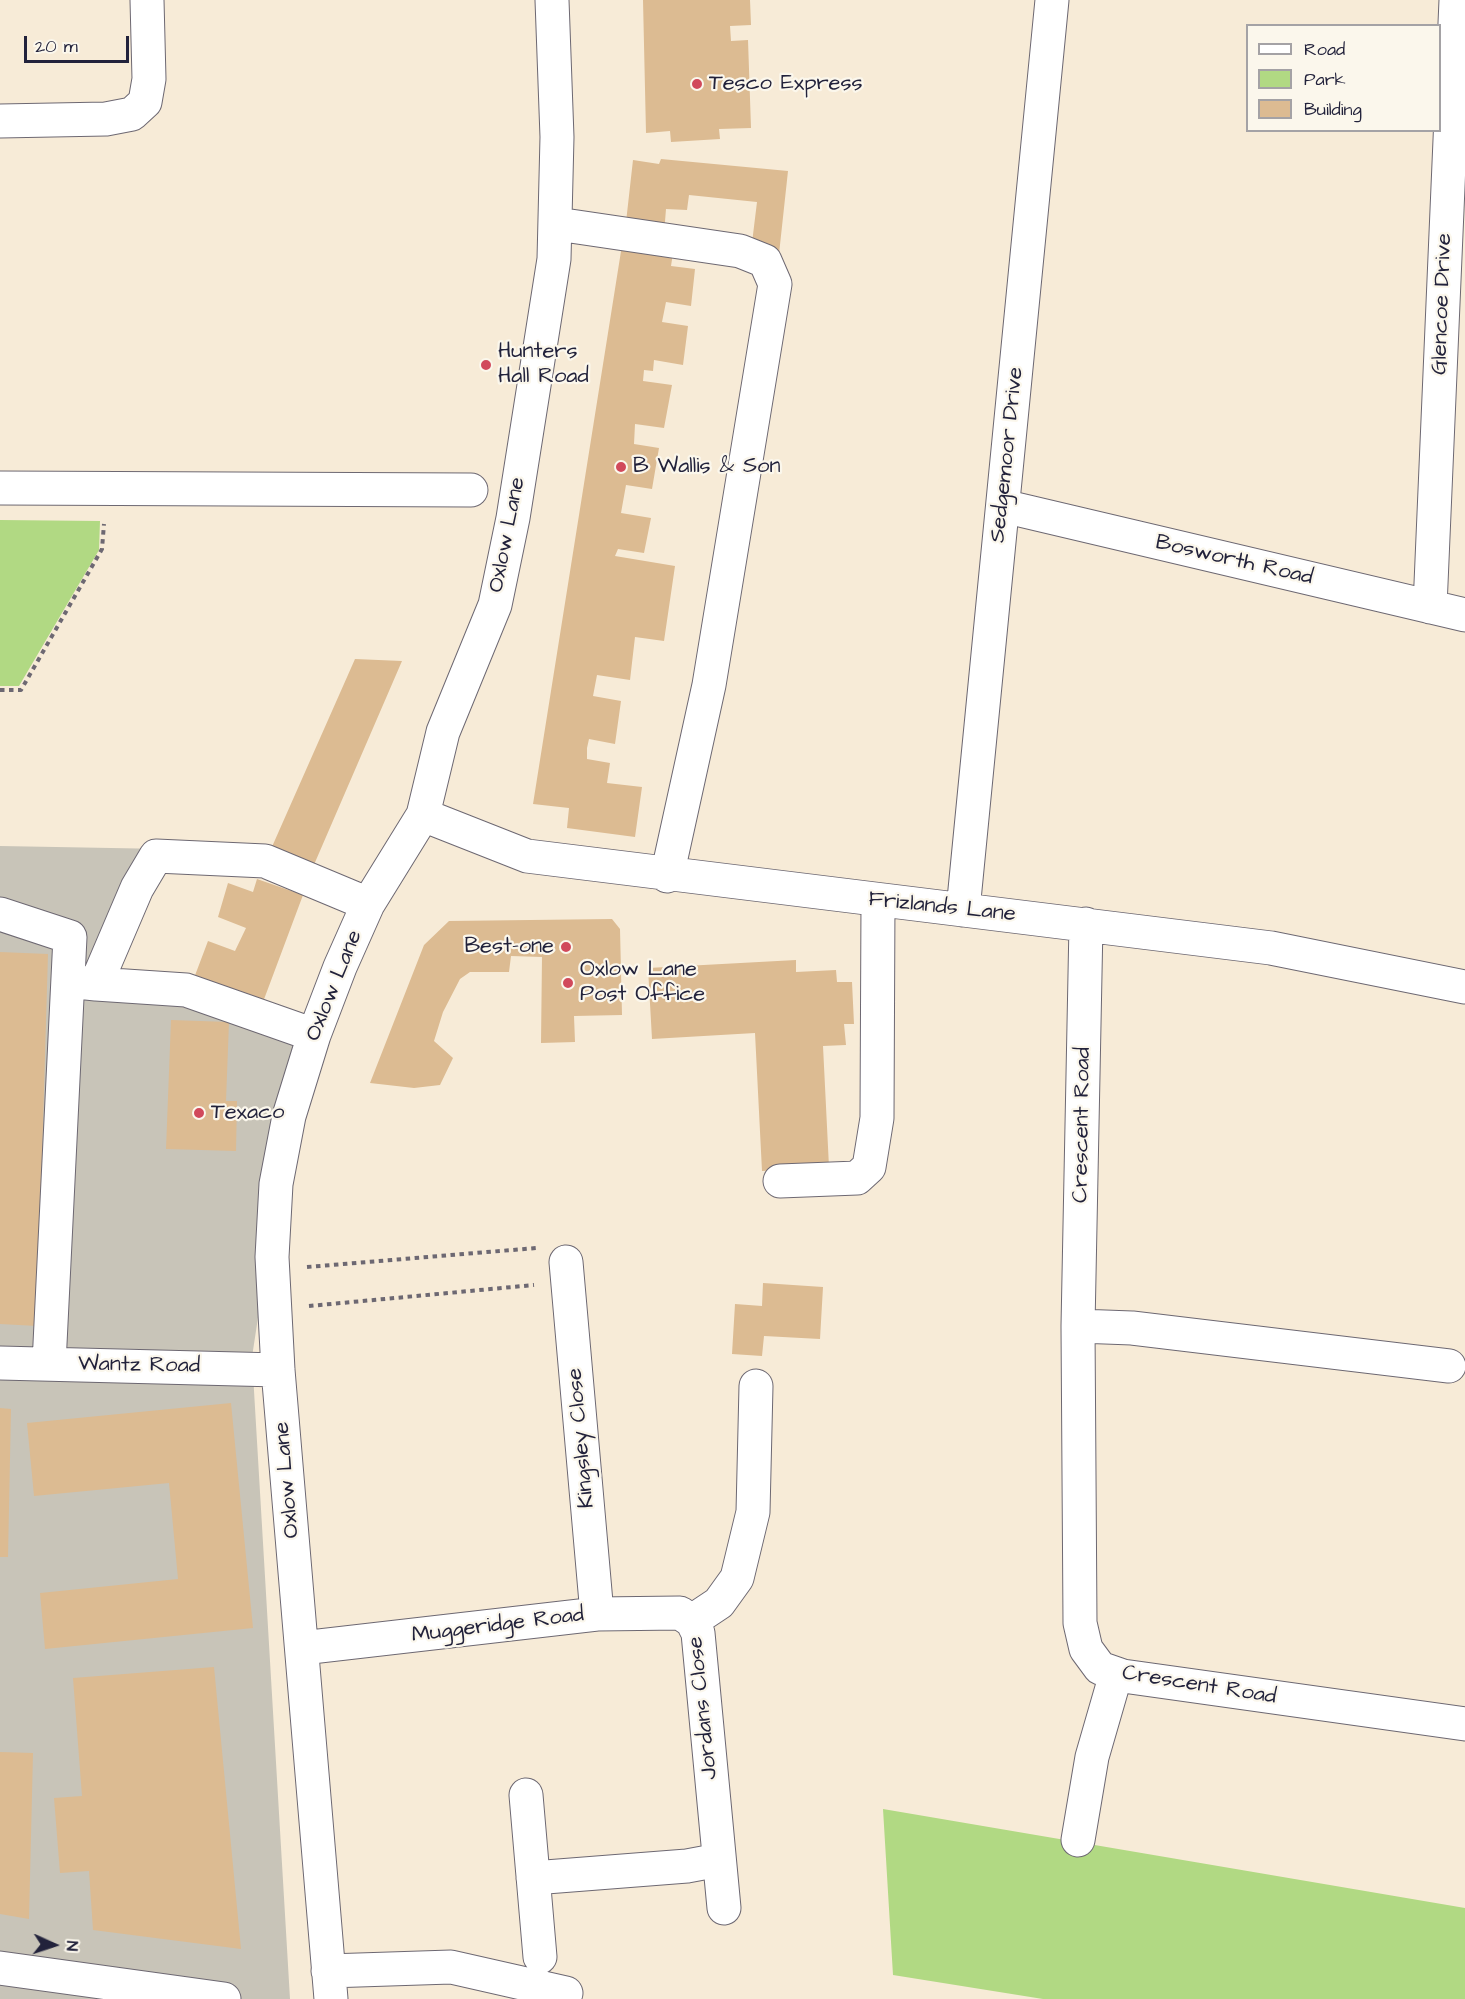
<!DOCTYPE html>
<style>
body{margin:0}
#map{position:relative;width:1465px;height:1999px;overflow:hidden;background:#f7ebd7;font-family:"Architects Daughter",sans-serif}
canvas{display:block}
.legend{position:absolute;left:1246px;top:24px;width:195px;height:108px;box-sizing:border-box;background:#fbf7ec;border:2px solid #a4a2a5;margin:0;padding:8px 10px;list-style:none;font-size:18px;color:#22223b}
.legend li{display:flex;align-items:center;gap:12px;height:30px}
.legend b{width:30px;border:2px solid #a4a2a5}
.north{position:absolute;left:24px;top:1915px;width:60px;height:60px;-webkit-text-stroke:4px #fbf7ec;paint-order:stroke;rotate:93deg;font-size:16px;font-weight:700;line-height:24px;text-align:center;color:#22223b}
.north::after{content:'';display:block;margin:auto;width:21px;height:27px;background:#22223b;clip-path:polygon(50% 0,100% 100%,50% 72%,0 100%)}
.scale{position:absolute;left:24px;top:36px;width:105px;height:27px;box-sizing:border-box;border:3px solid #22223b;border-top:0;padding-left:8px;font-size:18px;line-height:21px;white-space:nowrap;color:#22223b;-webkit-text-stroke:4px #fbf7ec;paint-order:stroke}
</style>
<div id="map">
<canvas width="1465" height="1999"></canvas>
<ul class="legend">
<li><b style="height:8px;background:#fff"></b>Road</li>
<li><b style="height:16px;background:#b1d983"></b>Park</li>
<li><b style="height:16px;background:#dcbb92"></b>Building</li>
</ul>
<div class="north">N</div>
<div class="scale">20 m</div>
</div>
<script>
const g = document.querySelector('canvas').getContext('2d');
g.lineJoin = 'round';
function fillPath(path, color) {
  g.fillStyle = color;
  g.fill(path, 'evenodd');
}
function shape(rows) {
  const path = new Path2D();
  for (const r of rows) {
    path.moveTo(r[0], r[1]);
    for (let i = 2; i < r.length; i += 2) path.lineTo(r[i], r[i + 1]);
  }
  return path;
}
function trace(path, color, width, dash) {
  g.strokeStyle = color;
  g.lineWidth = width;
  g.lineCap = dash ? 'butt' : 'round';
  g.setLineDash(dash || []);
  g.stroke(path);
}
function drawText(font, color, halo, rows, align = 'center') {
  g.font = font + ' "Architects Daughter",sans-serif';
  g.lineWidth = 4.5;
  g.setLineDash([]);
  g.textBaseline = 'middle';
  g.strokeStyle = halo;
  g.fillStyle = color;
  for (const [text, x, y, turn = 0] of rows) {
    g.save();
    g.translate(x, y);
    g.rotate((+turn || 0) * Math.PI / 180);
    g.textAlign = isNaN(turn) ? turn : align;
    if (halo) g.strokeText(text, 0, 0);
    g.fillText(text, 0, 0);
    g.restore();
  }
}
fillPath(shape([
 [0,846,167,849,100,996,209,1003,301,1036,252,1357,290,1999,0,1999]
]), '#c8c4b8');
fillPath(shape([
 [0,520,100,521,99,550,19,686,0,686],
 [883,1809,1465,1908,1465,1999,1043,1999,893,1975]
]), '#b1d983');
fillPath(shape([
 [643,0,750,0,751,25,730,26,731,41,748,40,751,128,719,129,720,139,671,142,670,131,646,133],
 [661,159,788,171,779,254,751,251,757,202,689,195,687,210,666,209,664,234,625,231,633,160,659,164],
 [622,245,673,253,671,266,695,269,691,306,666,302,662,322,688,326,683,365,654,360,653,371,644,370,643,381,672,385,664,428,635,424,634,444,659,448,652,489,626,485,621,513,651,518,644,553,618,549,615,556,675,566,664,641,635,637,630,680,597,675,593,696,621,701,615,744,589,739,587,748,587,759,610,763,607,783,642,787,635,837,567,828,569,808,533,804],
 [355,659,402,661,313,867,271,849],
 [257,879,303,895,260,1010,191,986,208,941,235,951,246,928,218,917,228,883,253,892],
 [612,919,620,929,622,1015,574,1016,575,1042,541,1043,542,957,511,956,509,972,470,972,460,979,443,1012,434,1041,453,1058,440,1085,414,1088,370,1083,424,945,449,921],
 [0,952,48,954,37,1326,0,1324],
 [796,960,796,972,836,970,837,982,852,982,854,1024,844,1024,846,1045,823,1046,829,1167,762,1171,755,1033,652,1039,648,968],
 [171,1020,229,1022,226,1101,237,1101,236,1151,166,1149],
 [763,1283,823,1287,820,1339,764,1336,762,1356,732,1354,735,1304,762,1306],
 [231,1403,253,1628,45,1649,40,1593,178,1579,169,1483,34,1496,27,1423],
 [0,1408,11,1409,8,1557,0,1557],
 [214,1667,241,1949,93,1930,89,1871,60,1873,54,1798,82,1796,73,1678],
 [0,1752,33,1753,29,1919,0,1914]
]), '#dcbb92');
const minor = shape([
 [0,121,106,119,132,114,145,102,149,79,147,0],
 [557,224,740,251,765,261,775,284,709,685,667,876],
 [0,488,471,490],
 [1003,506,1465,615],
 [1430,607,1456,0],
 [423,815,527,856,1271,948,1465,987],
 [963,910,1052,0],
 [0,914,70,937,49,1364],
 [1086,924,1078,1326,1080,1623,1086,1649,1100,1668,1123,1676,1465,1724],
 [68,981,96,984,137,888,156,856,265,861,368,904],
 [96,984,186,990,314,1035],
 [780,1181,857,1178,869,1167,877,1118,878,901],
 [566,1262,597,1614],
 [1078,1326,1132,1328,1449,1366],
 [0,1363,278,1370],
 [692,1621,698,1633,724,1908],
 [692,1621,719,1603,737,1578,753,1512,756,1386],
 [302,1648,597,1614,680,1613,692,1621],
 [526,1795,540,1957],
 [1078,1840,1092,1757,1116,1674],
 [533,1878,687,1866,719,1860],
 [0,1968,224,1999],
 [328,1971,451,1967,566,1993],
 [331,1999,278,1370,272,1257,276,1184,289,1116,314,1035,340,967,368,904,423,815,443,732,495,605,513,518,554,259,557,137,552,0]
]);
trace(minor, '#6d6872', 35);
trace(shape([
 [0,690,21,690,102,549,104,524],
 [307,1267,536,1248],
 [309,1306,534,1285]
]), '#6d6872', 4, [4.5, 4.5]);
trace(minor, '#fff', 33);
for (const [x, y, r, color] of [
 [697,84,6,"#d1495b"],
 [486,365,6,"#d1495b"],
 [621,467,6,"#d1495b"],
 [566,947,6,"#d1495b"],
 [568,983,6,"#d1495b"],
 [199,1113,6,"#d1495b"]
]) {
  const dot = new Path2D();
  dot.arc(x, y, r, 0, 2 * Math.PI);
  g.fillStyle = color;
  g.fill(dot);
  trace(dot, '#fbf7ec', 2);
}
drawText('22px', '#22223b', '#fbf7ec', [
 ["Tesco Express",709,84],
 ["Hunters",498,352],
 ["Hall Road",498,377],
 ["B Wallis & Son",633,467],
 ["Best-one",554,947,"right"],
 ["Oxlow Lane",580,970],
 ["Post Office",580,995],
 ["Texaco",211,1113]
], 'left');
drawText('22px', '#22223b', '#fbf7ec', [
 ["Glencoe Drive",1443,304,-88],
 ["Sedgemoor Drive",1008,455,-84],
 ["Oxlow Lane",508,535,-79],
 ["Bosworth Road",1234,561,13],
 ["Frizlands Lane",942,908,6],
 ["Oxlow Lane",335,986,-68],
 ["Crescent Road",1083,1125,-89],
 ["Wantz Road",139,1366,1],
 ["Kingsley Close",582,1438,-95],
 ["Oxlow Lane",288,1480,-95],
 ["Muggeridge Road",498,1626,-7],
 ["Crescent Road",1199,1686,9],
 ["Jordans Close",704,1708,-96]
]);
</script>
